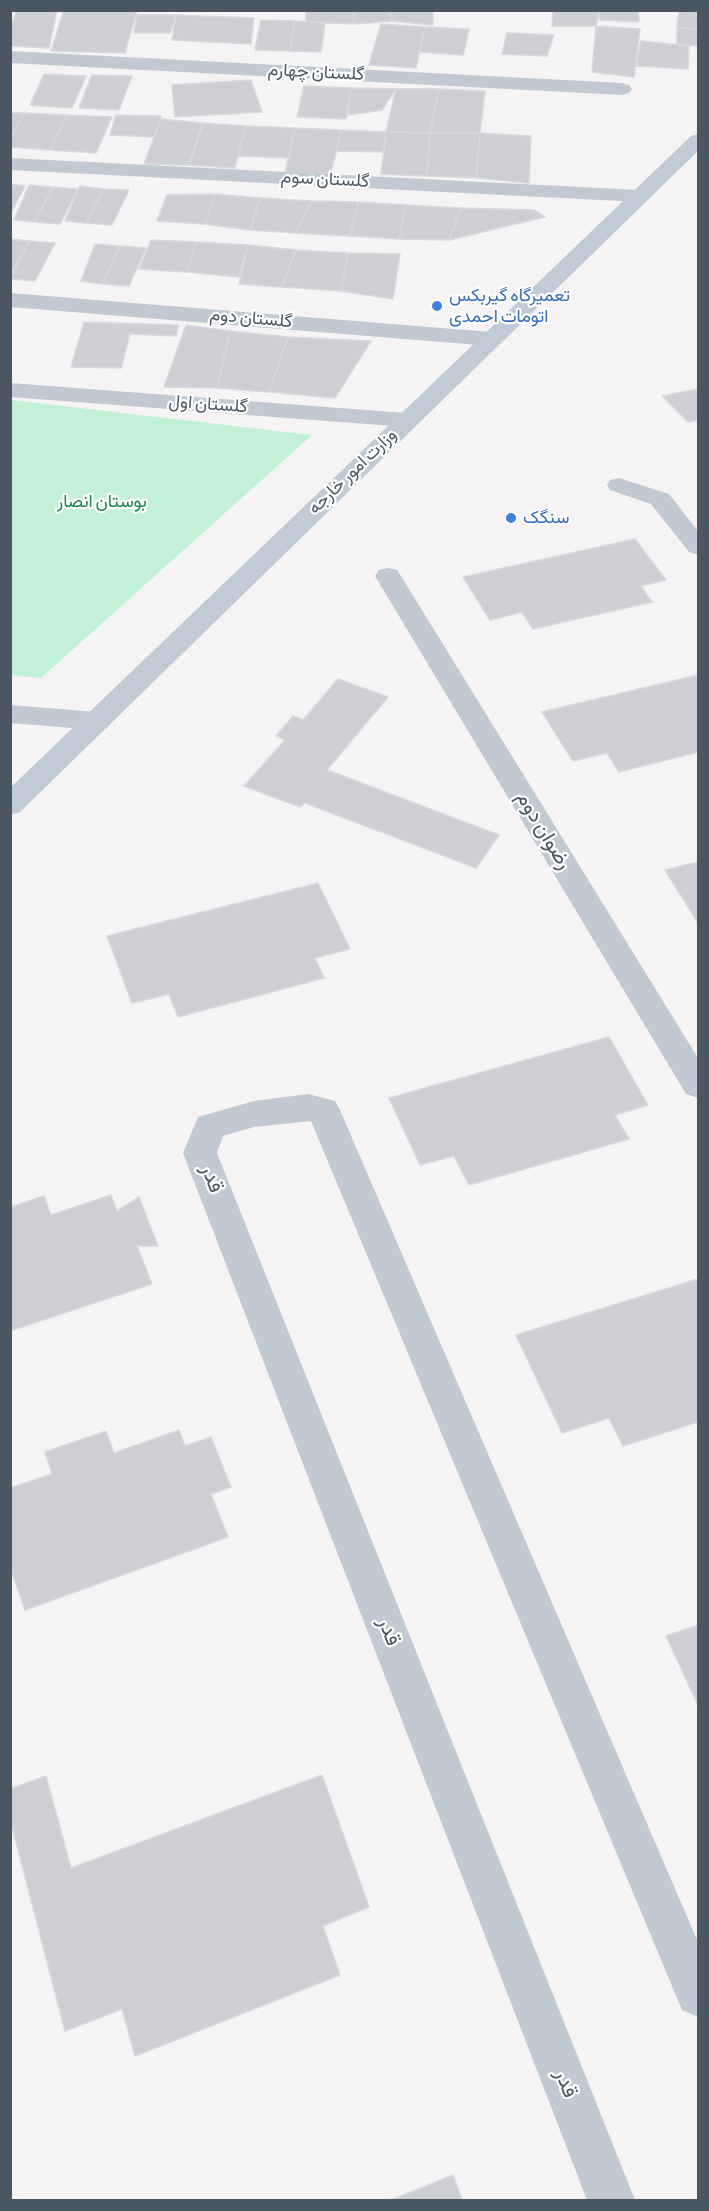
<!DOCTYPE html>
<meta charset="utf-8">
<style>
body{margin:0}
#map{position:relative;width:709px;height:2211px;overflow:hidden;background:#f5f3f3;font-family:"Sofia Sans Condensed",sans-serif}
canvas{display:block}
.frame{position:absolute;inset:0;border:12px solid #4a5661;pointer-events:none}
</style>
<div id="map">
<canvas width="709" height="2211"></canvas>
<div class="frame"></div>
</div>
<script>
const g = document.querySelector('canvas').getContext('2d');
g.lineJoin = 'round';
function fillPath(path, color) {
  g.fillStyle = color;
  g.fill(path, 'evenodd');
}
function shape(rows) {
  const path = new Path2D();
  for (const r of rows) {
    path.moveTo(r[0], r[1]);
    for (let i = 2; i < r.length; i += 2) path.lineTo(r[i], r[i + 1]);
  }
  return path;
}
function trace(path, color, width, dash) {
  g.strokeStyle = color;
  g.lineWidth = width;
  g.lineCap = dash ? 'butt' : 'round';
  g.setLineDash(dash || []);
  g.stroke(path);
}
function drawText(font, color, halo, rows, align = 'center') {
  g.font = font + ' "Sofia Sans Condensed",Vazirmatn,sans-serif';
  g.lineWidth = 4.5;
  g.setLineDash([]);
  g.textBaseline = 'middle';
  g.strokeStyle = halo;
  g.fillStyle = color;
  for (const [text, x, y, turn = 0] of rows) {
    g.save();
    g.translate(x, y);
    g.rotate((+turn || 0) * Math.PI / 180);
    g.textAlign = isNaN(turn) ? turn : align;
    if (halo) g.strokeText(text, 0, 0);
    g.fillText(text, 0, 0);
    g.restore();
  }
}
fillPath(shape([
 [10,400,11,400,312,435,41,678,11,675]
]), '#c3f1d5');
const building = shape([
 [17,10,57,10,49,48,10,46,10,30,17,10],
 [64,10,137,10,125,53,51,51,64,10],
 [306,10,353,10,354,24,306,22,306,10],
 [353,10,390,10,392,21,354,24,353,10],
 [390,10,433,10,433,25,392,21,390,10],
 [553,10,599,10,596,26,552,26,553,10],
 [600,10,638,10,639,22,599,20,600,10],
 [679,11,698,12,698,29,677,28,679,11],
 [137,15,176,15,170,33,134,33,137,15],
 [176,15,254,18,251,44,172,40,176,15],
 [261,20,295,21,290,51,255,50,261,20],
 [295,21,325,23,321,52,290,51,295,21],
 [381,24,425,27,416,68,369,65,381,24],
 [596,26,640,29,634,77,592,72,596,26],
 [425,27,469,29,463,55,419,52,425,27],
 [677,28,698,29,698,46,677,44,677,28],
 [507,33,554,35,547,56,502,54,507,33],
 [641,41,689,46,688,69,636,66,641,41],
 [44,74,86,76,72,108,30,105,44,74],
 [92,75,132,76,119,110,79,108,92,75],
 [251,80,262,112,175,117,172,85,251,80],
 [304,86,351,88,346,119,297,117,304,86],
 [351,88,396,89,382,110,348,115,351,88],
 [396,89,439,89,430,133,386,132,396,89],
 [439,89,485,91,480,133,430,133,439,89],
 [10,113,24,113,10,139,10,113],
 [24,113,67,115,50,150,10,147,10,139,24,113],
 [67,115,112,117,96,153,50,150,67,115],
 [116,115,161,116,155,137,110,135,116,115],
 [161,119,203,123,189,165,144,164,161,119],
 [203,123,245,126,235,168,189,165,203,123],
 [245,126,295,128,289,158,238,156,245,126],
 [295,128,342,130,330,176,285,173,295,128],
 [342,130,386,132,384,152,336,151,342,130],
 [386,132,430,133,427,176,381,174,386,132],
 [430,133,480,133,476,178,427,176,430,133],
 [480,133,531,136,529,183,476,178,480,133],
 [10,184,25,186,10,215,10,184],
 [29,185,53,187,34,222,14,220,29,185],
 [80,186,103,189,86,223,65,221,80,186],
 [53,187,78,189,60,224,34,222,53,187],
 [103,189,129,190,112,225,86,223,103,189],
 [215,194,205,224,157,221,167,195,215,194],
 [215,194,260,198,250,230,205,224,215,194],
 [260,198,312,201,296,233,250,230,260,198],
 [312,201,358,202,350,236,296,233,312,201],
 [358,202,406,205,399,239,350,236,358,202],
 [406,205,461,208,449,240,399,239,406,205],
 [461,208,534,210,545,217,449,240,461,208],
 [10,239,29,241,10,276,10,239],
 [151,240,196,242,187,272,139,269,151,240],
 [29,241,55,243,35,281,10,279,29,241],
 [196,242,248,245,239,277,187,272,196,242],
 [95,244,120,246,102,284,81,281,95,244],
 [248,245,296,250,282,287,239,284,248,245],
 [120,246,146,248,129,286,102,284,120,246],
 [296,250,348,253,341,291,282,287,296,250],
 [348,253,400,254,393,299,341,291,348,253],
 [84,322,178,325,176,336,130,334,121,368,71,367,84,322],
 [186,325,230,331,217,388,164,387,186,325],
 [230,331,288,337,269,392,217,388,230,331],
 [288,337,371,341,335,398,269,392,288,337],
 [698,389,698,420,688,422,662,396,698,389],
 [635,539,666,580,641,586,652,602,533,629,522,612,490,620,463,577,635,539],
 [698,675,698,752,619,772,607,753,573,761,542,712,698,675],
 [338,679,388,697,327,770,499,835,476,868,305,803,300,807,244,786,285,740,276,736,293,716,303,720,338,679],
 [698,862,698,923,665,870,698,862],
 [318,883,350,949,315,958,324,978,178,1017,169,994,132,1003,107,936,318,883],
 [609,1037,648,1105,615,1115,629,1139,469,1185,454,1156,420,1165,389,1098,609,1037],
 [111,1195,117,1211,139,1197,158,1246,137,1246,152,1284,10,1331,10,1207,44,1196,51,1215,111,1195],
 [698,1279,698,1422,623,1446,609,1418,562,1433,516,1335,698,1279],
 [179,1430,185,1446,211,1437,231,1487,211,1494,228,1537,25,1610,10,1567,10,1488,52,1474,45,1452,106,1431,114,1453,179,1430],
 [698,1625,698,1705,666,1636,698,1625],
 [322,1775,369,1907,323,1926,340,1975,135,2056,122,2009,65,2031,10,1819,10,1789,46,1776,71,1868,322,1775],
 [453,2175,462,2200,391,2200,453,2175]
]);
fillPath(building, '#cdcfd5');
trace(building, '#d7d9de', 1.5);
fillPath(shape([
 [10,51,622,83,629,85,632,89,629,93,622,95,10,63,10,51],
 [10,158,640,190,647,192,650,196,647,200,640,202,10,170,10,158],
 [10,293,491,332,499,334,502,339,499,344,491,346,10,307,10,293],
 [10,383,406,413,414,415,418,420,414,425,406,427,10,397,10,383],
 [619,478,669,494,698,531,698,555,689,552,651,504,610,490,607,485,610,480,619,478],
 [388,568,397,570,401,576,698,1058,698,1098,686,1094,375,576,379,570,388,568],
 [10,705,97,712,107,714,111,721,107,728,97,730,10,723,10,705],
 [308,1094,335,1101,340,1110,698,1942,698,2017,682,2010,311,1121,254,1127,223,1136,217,1153,635,2200,587,2200,183,1153,198,1117,254,1101,308,1094]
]), '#c1cad2');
fillPath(shape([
 [698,134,698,151,20,812,10,815,10,788,691,136,698,134]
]), '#c1cbd6');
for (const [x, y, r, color] of [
 [437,306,6,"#3f7fe0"],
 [511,518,6,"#3f7fe0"]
]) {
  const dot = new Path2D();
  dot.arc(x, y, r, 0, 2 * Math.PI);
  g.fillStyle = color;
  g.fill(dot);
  trace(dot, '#fff', 2);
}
drawText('18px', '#4a5661', '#fff', [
 ["گلستان چهارم",316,73,3],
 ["گلستان سوم",325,180,3],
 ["گلستان دوم",251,319,5],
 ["گلستان اول",208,405,4],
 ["وزارت امور خارجه",353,472,-44]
]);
drawText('18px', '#366cbe', '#fff', [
 ["تعمیرگاه گیربکس",449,296],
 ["اتومات احمدی",449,317],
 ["سنگک",523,518]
], 'left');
drawText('18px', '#17864f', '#fff', [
 ["بوستان انصار",102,502]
]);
drawText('21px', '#4a5661', '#fff', [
 ["رضوان دوم",543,831,59],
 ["قدر",211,1179,69],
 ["قدر",388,1632,69],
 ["قدر",565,2084,69]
]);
</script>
